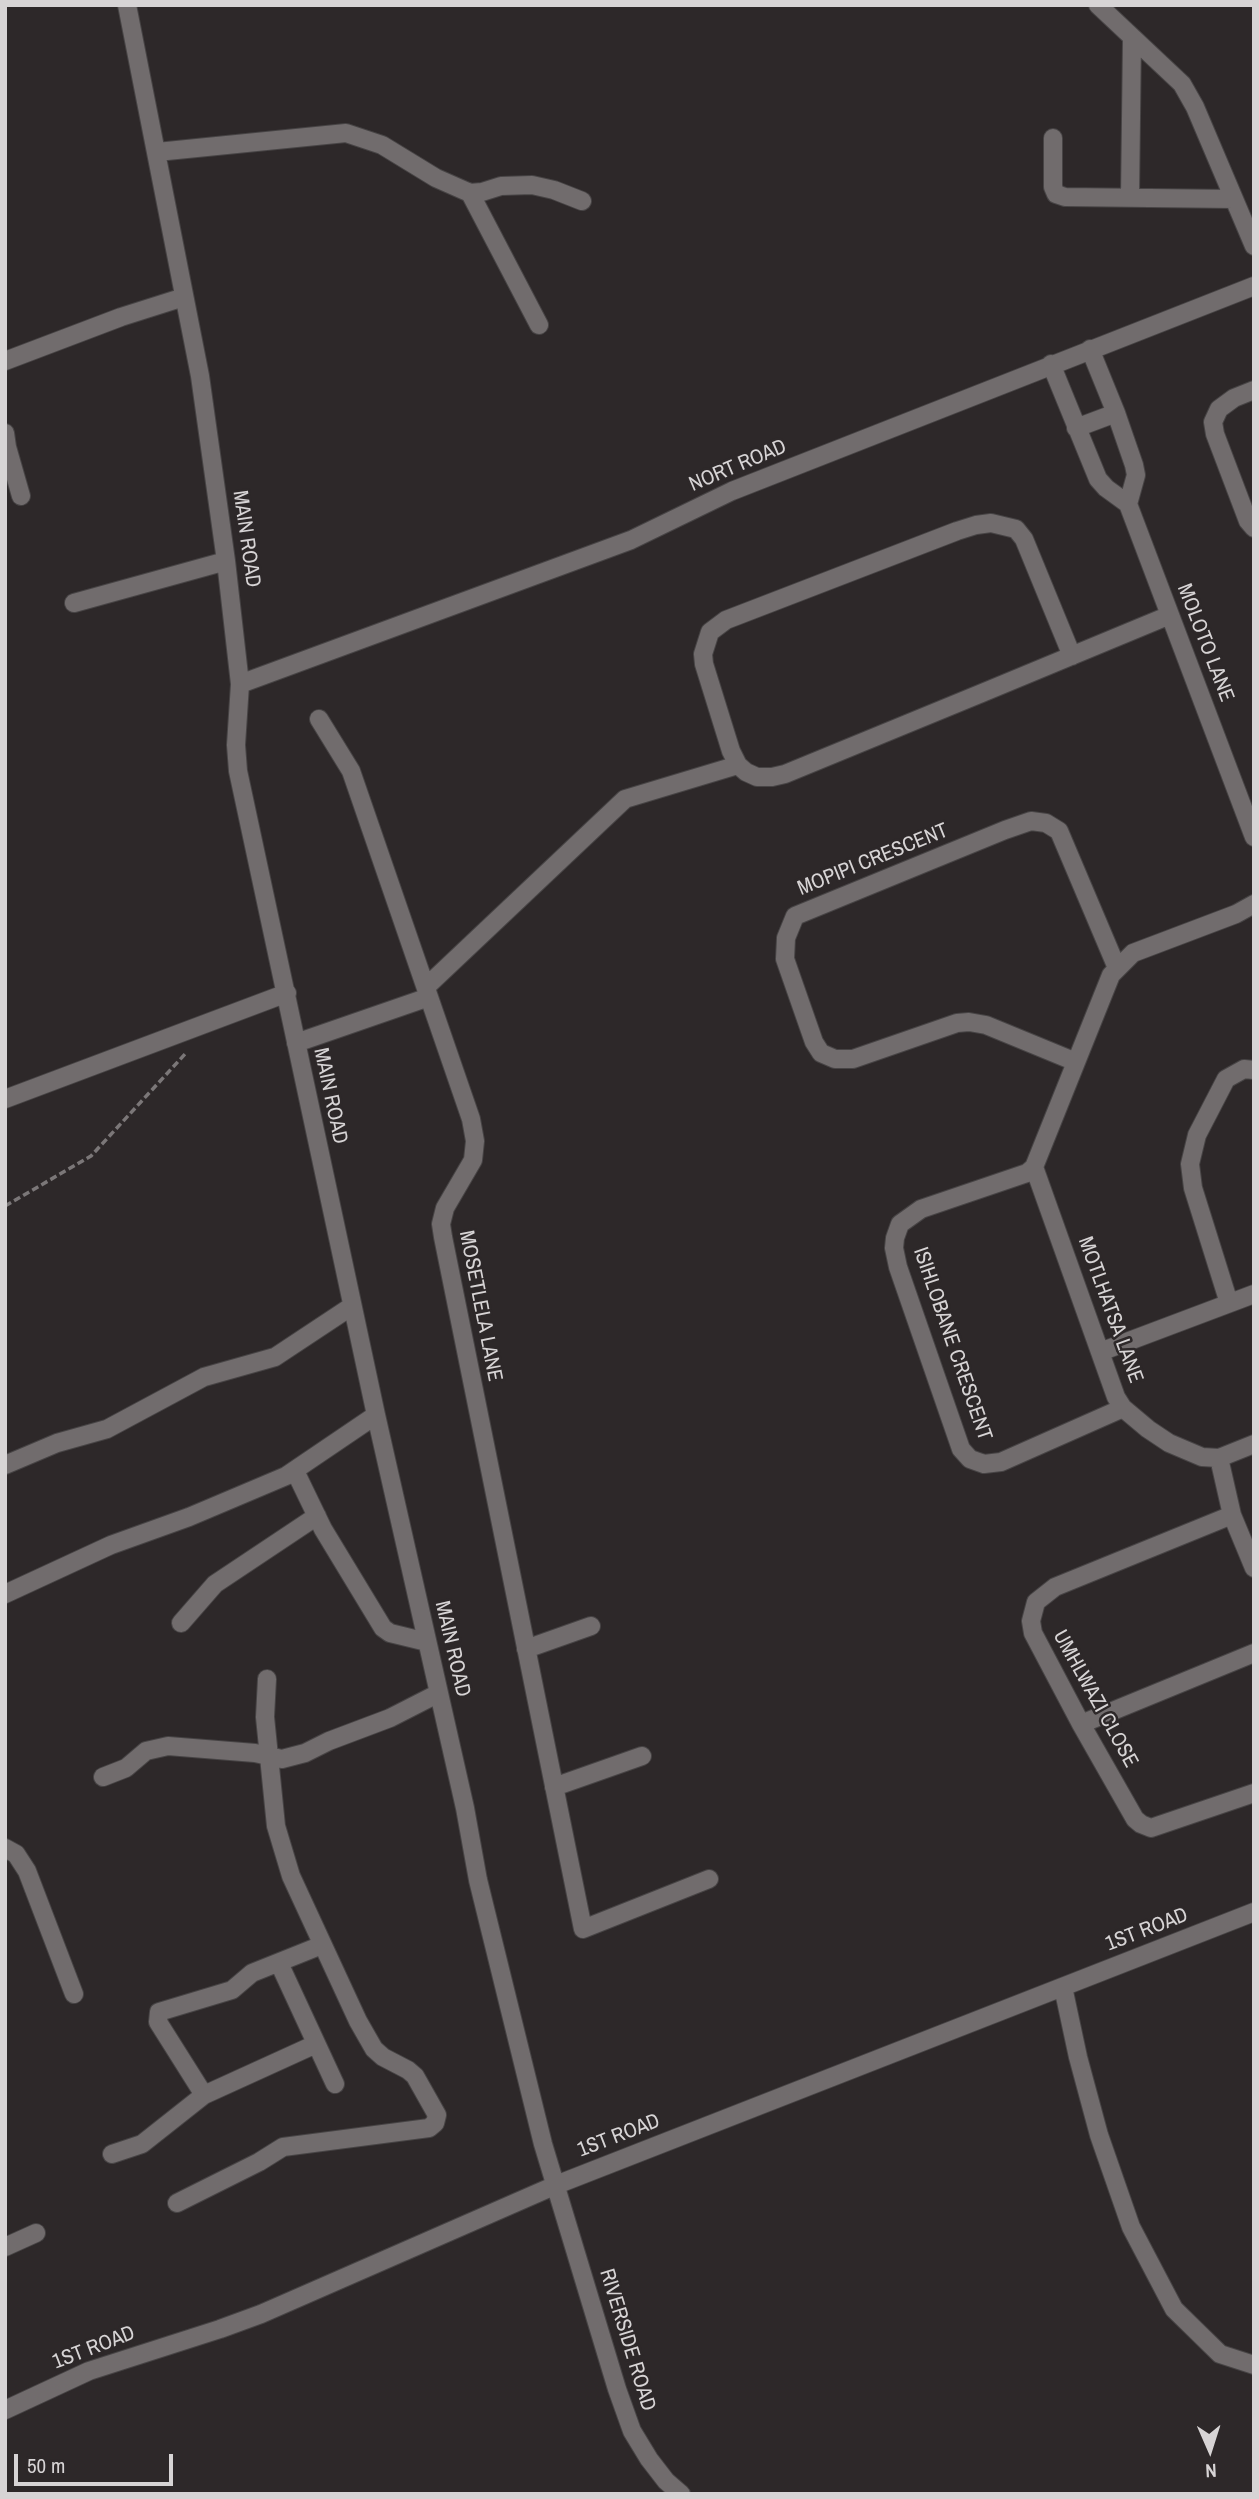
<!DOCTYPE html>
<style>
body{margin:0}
#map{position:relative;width:1259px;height:2499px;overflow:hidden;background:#2d2829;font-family:"Archivo Narrow",sans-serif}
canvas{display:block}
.frame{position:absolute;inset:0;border:7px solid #d7d4d5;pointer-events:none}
.north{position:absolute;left:1175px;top:2415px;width:70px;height:70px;-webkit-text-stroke:5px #2d2829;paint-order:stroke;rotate:177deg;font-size:19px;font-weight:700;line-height:28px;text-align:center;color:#d7d4d5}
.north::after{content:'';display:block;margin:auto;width:24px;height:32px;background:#d7d4d5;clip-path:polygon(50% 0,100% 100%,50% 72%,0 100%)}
.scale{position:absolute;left:14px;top:2454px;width:159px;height:32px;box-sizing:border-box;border:4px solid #d7d4d5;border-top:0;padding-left:9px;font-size:21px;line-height:24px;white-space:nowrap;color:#d7d4d5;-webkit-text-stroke:5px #2d2829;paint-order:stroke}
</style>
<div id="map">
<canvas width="1259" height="2499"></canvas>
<div class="frame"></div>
<div class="north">N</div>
<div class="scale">50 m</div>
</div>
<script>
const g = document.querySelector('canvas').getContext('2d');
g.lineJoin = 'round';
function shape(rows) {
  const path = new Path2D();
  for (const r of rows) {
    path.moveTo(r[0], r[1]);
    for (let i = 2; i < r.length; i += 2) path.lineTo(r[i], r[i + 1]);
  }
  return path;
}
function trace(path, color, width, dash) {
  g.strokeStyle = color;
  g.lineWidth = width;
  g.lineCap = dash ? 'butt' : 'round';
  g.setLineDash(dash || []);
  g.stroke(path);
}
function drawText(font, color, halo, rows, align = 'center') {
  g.font = font + ' "Archivo Narrow",sans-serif';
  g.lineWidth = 5;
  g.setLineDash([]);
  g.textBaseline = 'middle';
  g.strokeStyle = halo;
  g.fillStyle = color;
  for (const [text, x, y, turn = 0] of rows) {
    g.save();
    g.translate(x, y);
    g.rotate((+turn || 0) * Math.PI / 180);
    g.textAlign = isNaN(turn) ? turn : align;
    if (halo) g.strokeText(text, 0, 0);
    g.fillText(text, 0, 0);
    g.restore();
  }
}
const minor = shape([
 [127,5,200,376,226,561,240,684,236,745,238,771,376,1415,465,1808,478,1880,543,2144,617,2389,632,2431,649,2459,666,2481,681,2494],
 [1098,5,1182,84,1195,107,1254,246],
 [1053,138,1053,187,1056,194,1065,197,1234,199],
 [157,152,346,133,382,145,436,178,470,193,482,192,501,186,532,185,554,190,582,201],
 [470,193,539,325],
 [1130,198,1132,39],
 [1090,349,1116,413,1134,465,1136,475,1128,504],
 [5,361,121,317,184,297],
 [1051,364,1098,479,1106,488,1128,504],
 [1254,390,1234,398,1219,409,1213,422,1215,434,1248,521,1254,528],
 [1076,428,1116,413],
 [5,433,7,447,21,496],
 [1128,504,1254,837],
 [74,603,226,561],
 [1072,656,1024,539,1016,529,991,523,976,525,957,531,726,620,710,632,703,654,704,664,731,751,738,765,746,772,757,777,772,777,785,774,982,693,1170,615],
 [240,684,631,540,732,491,1254,286],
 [319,719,351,771,471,1119,475,1141,473,1160,445,1208,441,1224,443,1237,583,1929,709,1879],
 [426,987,625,799,738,765],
 [296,1043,429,997],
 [1076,1062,986,1025,969,1022,957,1023,853,1059,835,1059,821,1053,814,1042,785,959,786,938,795,916,1005,830,1031,821,1046,823,1059,831,1117,968],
 [5,1099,287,993],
 [1034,1167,1116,1397,1123,1408,1148,1429,1169,1443,1202,1457,1219,1458,1254,1444],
 [1229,1303,1193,1188,1190,1164,1197,1135,1226,1079,1244,1069,1254,1070],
 [1100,1352,1254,1294],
 [1123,1408,1001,1462,984,1464,970,1459,961,1449,898,1267,894,1248,895,1238,900,1224,921,1209,1027,1173,1034,1167,1111,975,1133,953,1236,914,1254,904],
 [1219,1458,1232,1515,1254,1568],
 [5,1465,57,1443,107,1429,204,1377,275,1357,352,1306],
 [295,1471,323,1529,383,1628,390,1633,427,1642],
 [1232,1515,1055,1587,1036,1602,1031,1621,1033,1633,1081,1724,1135,1819,1141,1824,1151,1828,1254,1793],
 [5,1594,111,1545,189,1517,286,1476,376,1415],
 [181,1623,215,1584,317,1516],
 [526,1649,591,1626],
 [1081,1724,1254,1653],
 [103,1777,126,1768,146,1751,168,1746,255,1753,282,1759,305,1753,329,1741,390,1718,439,1693],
 [554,1787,642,1756],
 [5,1848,16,1854,27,1871,74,1994],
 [279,1963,335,2084],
 [1063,1987,1078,2057,1099,2135,1131,2227,1174,2309,1220,2354,1254,2365],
 [204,2095,158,2022,159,2012,232,1990,252,1973,322,1945],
 [112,2154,142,2144,204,2095,316,2044],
 [177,2203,259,2162,283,2147,429,2128,435,2123,437,2115,415,2076,408,2070,383,2057,374,2049,358,2021,291,1876,276,1826,265,1717,267,1679],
 [5,2247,36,2233],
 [5,2410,89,2371,220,2329,261,2314,556,2185,1254,1912]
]);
trace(minor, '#474445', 20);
trace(shape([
 [5,1206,91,1156,186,1053]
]), '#7b7778', 3.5, [7, 3.5]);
trace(minor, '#716c6d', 18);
drawText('21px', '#d7d4d5', '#2d2829', [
 ["NORT ROAD",738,466,-23],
 ["MAIN ROAD",246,539,82],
 ["MOLOTO LANE",1205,643,69],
 ["MOPIPI CRESCENT",873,860,-22],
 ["MAIN ROAD",330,1096,78],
 ["MOSETLELA LANE",480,1306,79],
 ["MOTLHATSA LANE",1110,1310,70],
 ["ISIHLOBANE CRESCENT",952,1344,71],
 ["MAIN ROAD",452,1649,77],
 ["UMHLWAZI CLOSE",1095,1699,61],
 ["1ST ROAD",1147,1930,-21],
 ["1ST ROAD",619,2136,-21],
 ["RIVERSIDE ROAD",627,2340,73],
 ["1ST ROAD",94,2348,-21]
]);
</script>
